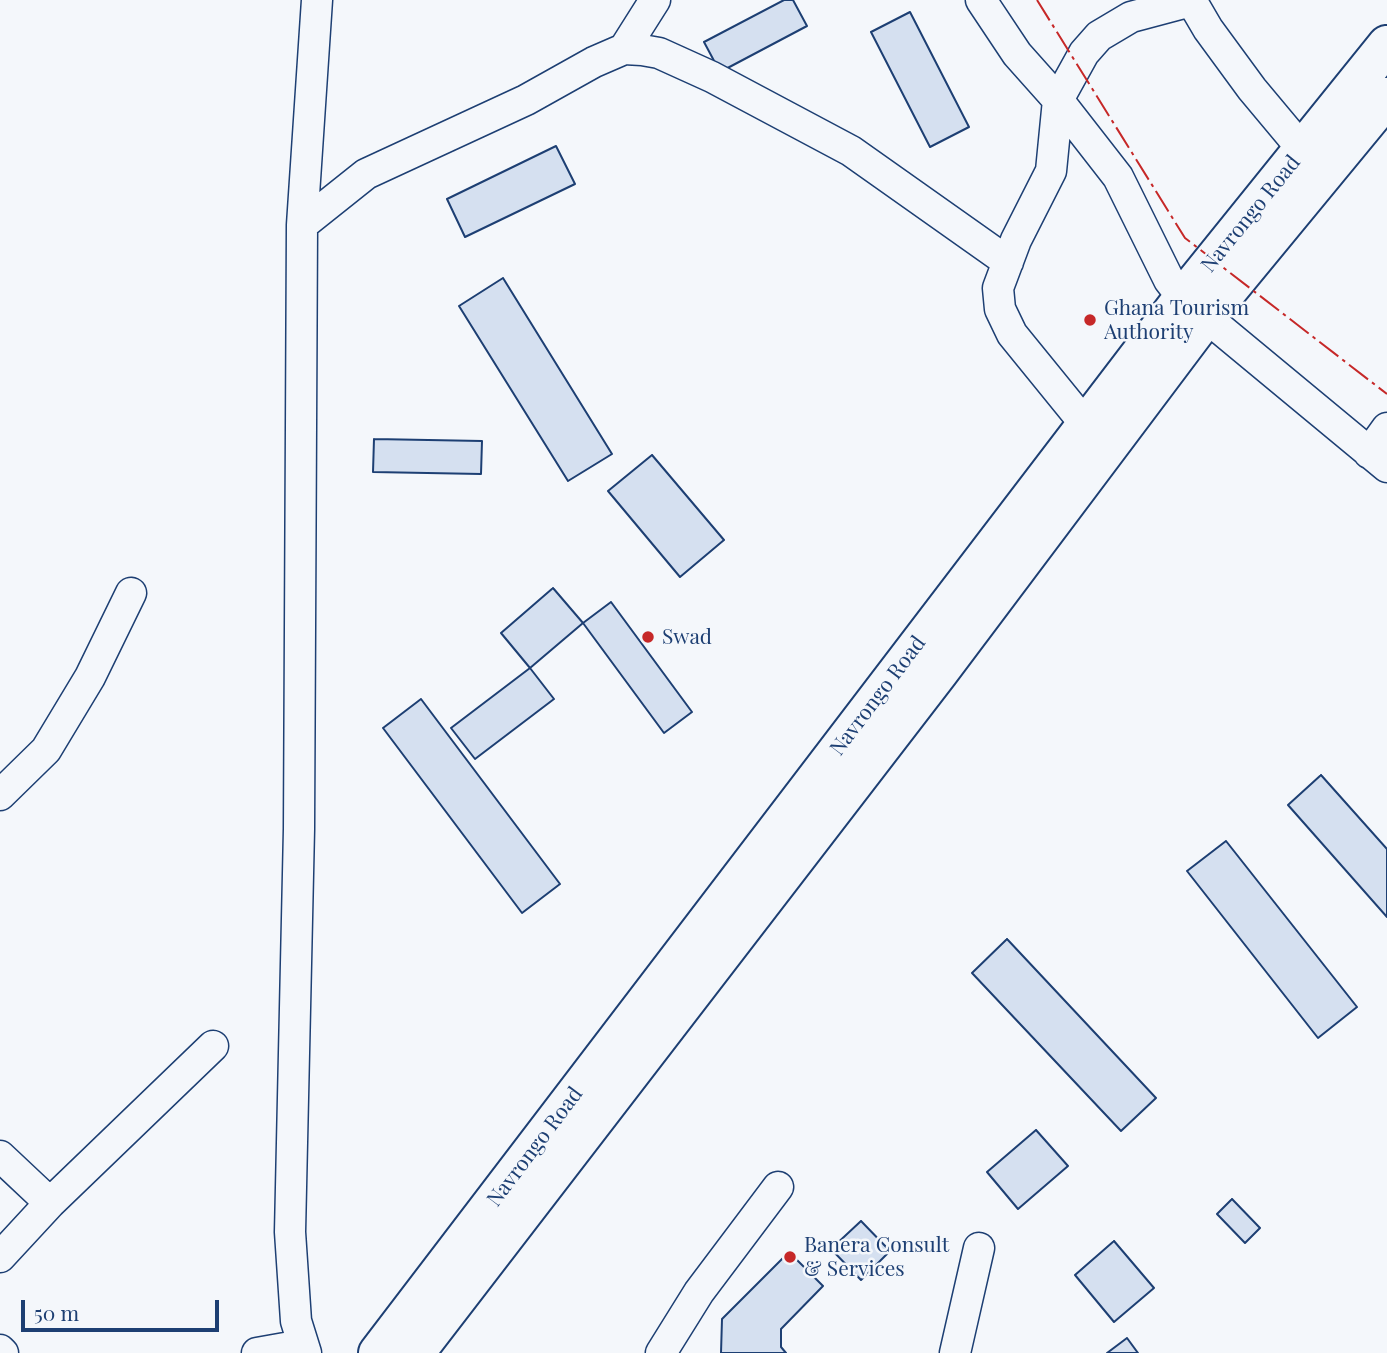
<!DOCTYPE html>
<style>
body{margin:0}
#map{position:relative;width:1387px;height:1353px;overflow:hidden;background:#f4f7fb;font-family:"Playfair Display",serif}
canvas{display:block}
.scale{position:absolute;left:21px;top:1300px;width:198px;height:32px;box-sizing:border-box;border:4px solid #1d3f73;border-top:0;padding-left:9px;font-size:21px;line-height:24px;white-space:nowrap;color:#1d3f73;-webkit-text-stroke:5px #f4f7fb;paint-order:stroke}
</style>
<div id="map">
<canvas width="1387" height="1353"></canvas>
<div class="scale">50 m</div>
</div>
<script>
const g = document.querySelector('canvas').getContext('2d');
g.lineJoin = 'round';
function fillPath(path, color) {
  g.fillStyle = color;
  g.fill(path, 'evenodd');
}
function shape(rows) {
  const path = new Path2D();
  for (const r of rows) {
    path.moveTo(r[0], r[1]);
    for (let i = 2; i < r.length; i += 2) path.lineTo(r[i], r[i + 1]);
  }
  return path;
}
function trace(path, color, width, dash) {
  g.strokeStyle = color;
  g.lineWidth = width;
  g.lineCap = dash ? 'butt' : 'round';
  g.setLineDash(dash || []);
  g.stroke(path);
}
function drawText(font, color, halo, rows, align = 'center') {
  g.font = font + ' "Playfair Display",serif';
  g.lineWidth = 5;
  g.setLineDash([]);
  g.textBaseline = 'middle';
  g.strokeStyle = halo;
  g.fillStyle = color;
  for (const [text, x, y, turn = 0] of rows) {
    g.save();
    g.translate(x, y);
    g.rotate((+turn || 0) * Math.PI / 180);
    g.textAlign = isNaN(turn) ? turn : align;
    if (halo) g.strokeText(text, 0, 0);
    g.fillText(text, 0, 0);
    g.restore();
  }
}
const building = shape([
 [784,0,793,0,807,26,720,72,704,42,784,0],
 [910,12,969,127,930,147,871,32,910,12],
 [556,146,575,184,465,237,447,199,556,146],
 [503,278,612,454,568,481,459,306,503,278],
 [374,439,482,441,481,474,373,472,374,439],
 [652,455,724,540,680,577,608,491,652,455],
 [553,588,583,623,530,668,501,633,553,588],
 [611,602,692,712,664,733,583,623,611,602],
 [530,668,554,699,475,759,451,728,530,668],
 [421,699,560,884,522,913,383,728,421,699],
 [1321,775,1387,849,1387,917,1288,805,1321,775],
 [1226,841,1357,1007,1318,1038,1187,871,1226,841],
 [1007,939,1156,1098,1121,1131,972,973,1007,939],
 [1036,1130,1068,1166,1018,1209,987,1172,1036,1130],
 [1232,1199,1260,1228,1245,1243,1217,1214,1232,1199],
 [861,1221,890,1251,861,1280,831,1249,861,1221],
 [1114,1241,1154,1288,1114,1322,1075,1275,1114,1241],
 [789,1252,823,1286,781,1329,781,1347,786,1353,721,1353,722,1319,789,1252],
 [1127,1338,1138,1353,1107,1353,1127,1338]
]);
fillPath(building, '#d5e0f0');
trace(building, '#1d3f73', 2);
const minor = shape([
 [981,0,1017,54,1058,100,1118,177,1169,280,1183,298,1387,467],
 [1191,0,1208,29,1252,89,1303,150],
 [624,49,655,0],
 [302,225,366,174,526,100,594,62,624,49,642,50,659,53,712,77,851,151,1008,262],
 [1086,425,1012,334,1000,309,998,288,1016,240,1051,171,1058,100,1084,53,1099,36,1131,17,1191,1],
 [1369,453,1387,428],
 [0,795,46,750,90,677,131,593],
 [0,1156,50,1203,0,1257],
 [50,1203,213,1046],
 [0,1350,3,1353],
 [257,1353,302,1345],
 [306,1353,296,1321,290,1232,299,829,302,225,317,0],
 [661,1353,699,1292,778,1187],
 [955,1353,979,1248]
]);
const highway = shape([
 [378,1353,1183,298,1387,45],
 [415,1353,939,672,1205,318,1387,97]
]);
trace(minor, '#1d3f73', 33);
trace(highway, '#1d3f73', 42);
trace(minor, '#f4f7fb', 30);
trace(highway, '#f4f7fb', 38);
trace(shape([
 [1037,0,1185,238,1387,394]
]), '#c62828', 2, [24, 5, 3.5, 5]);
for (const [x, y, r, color] of [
 [1090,320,7,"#c62828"],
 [648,637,7,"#c62828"],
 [790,1257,7,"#c62828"]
]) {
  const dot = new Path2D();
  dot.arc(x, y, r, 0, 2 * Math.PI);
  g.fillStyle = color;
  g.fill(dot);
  trace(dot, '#f4f7fb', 2.5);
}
drawText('21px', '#1d3f73', '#f4f7fb', [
 ["Navrongo Road",1251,214,-51],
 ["Navrongo Road",878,696,-53],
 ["Navrongo Road",535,1147,-53]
]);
drawText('21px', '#1d3f73', '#f4f7fb', [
 ["Ghana Tourism",1104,308],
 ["Authority",1104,332],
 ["Swad",662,637],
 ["Banera Consult",804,1245],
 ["& Services",804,1269]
], 'left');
</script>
